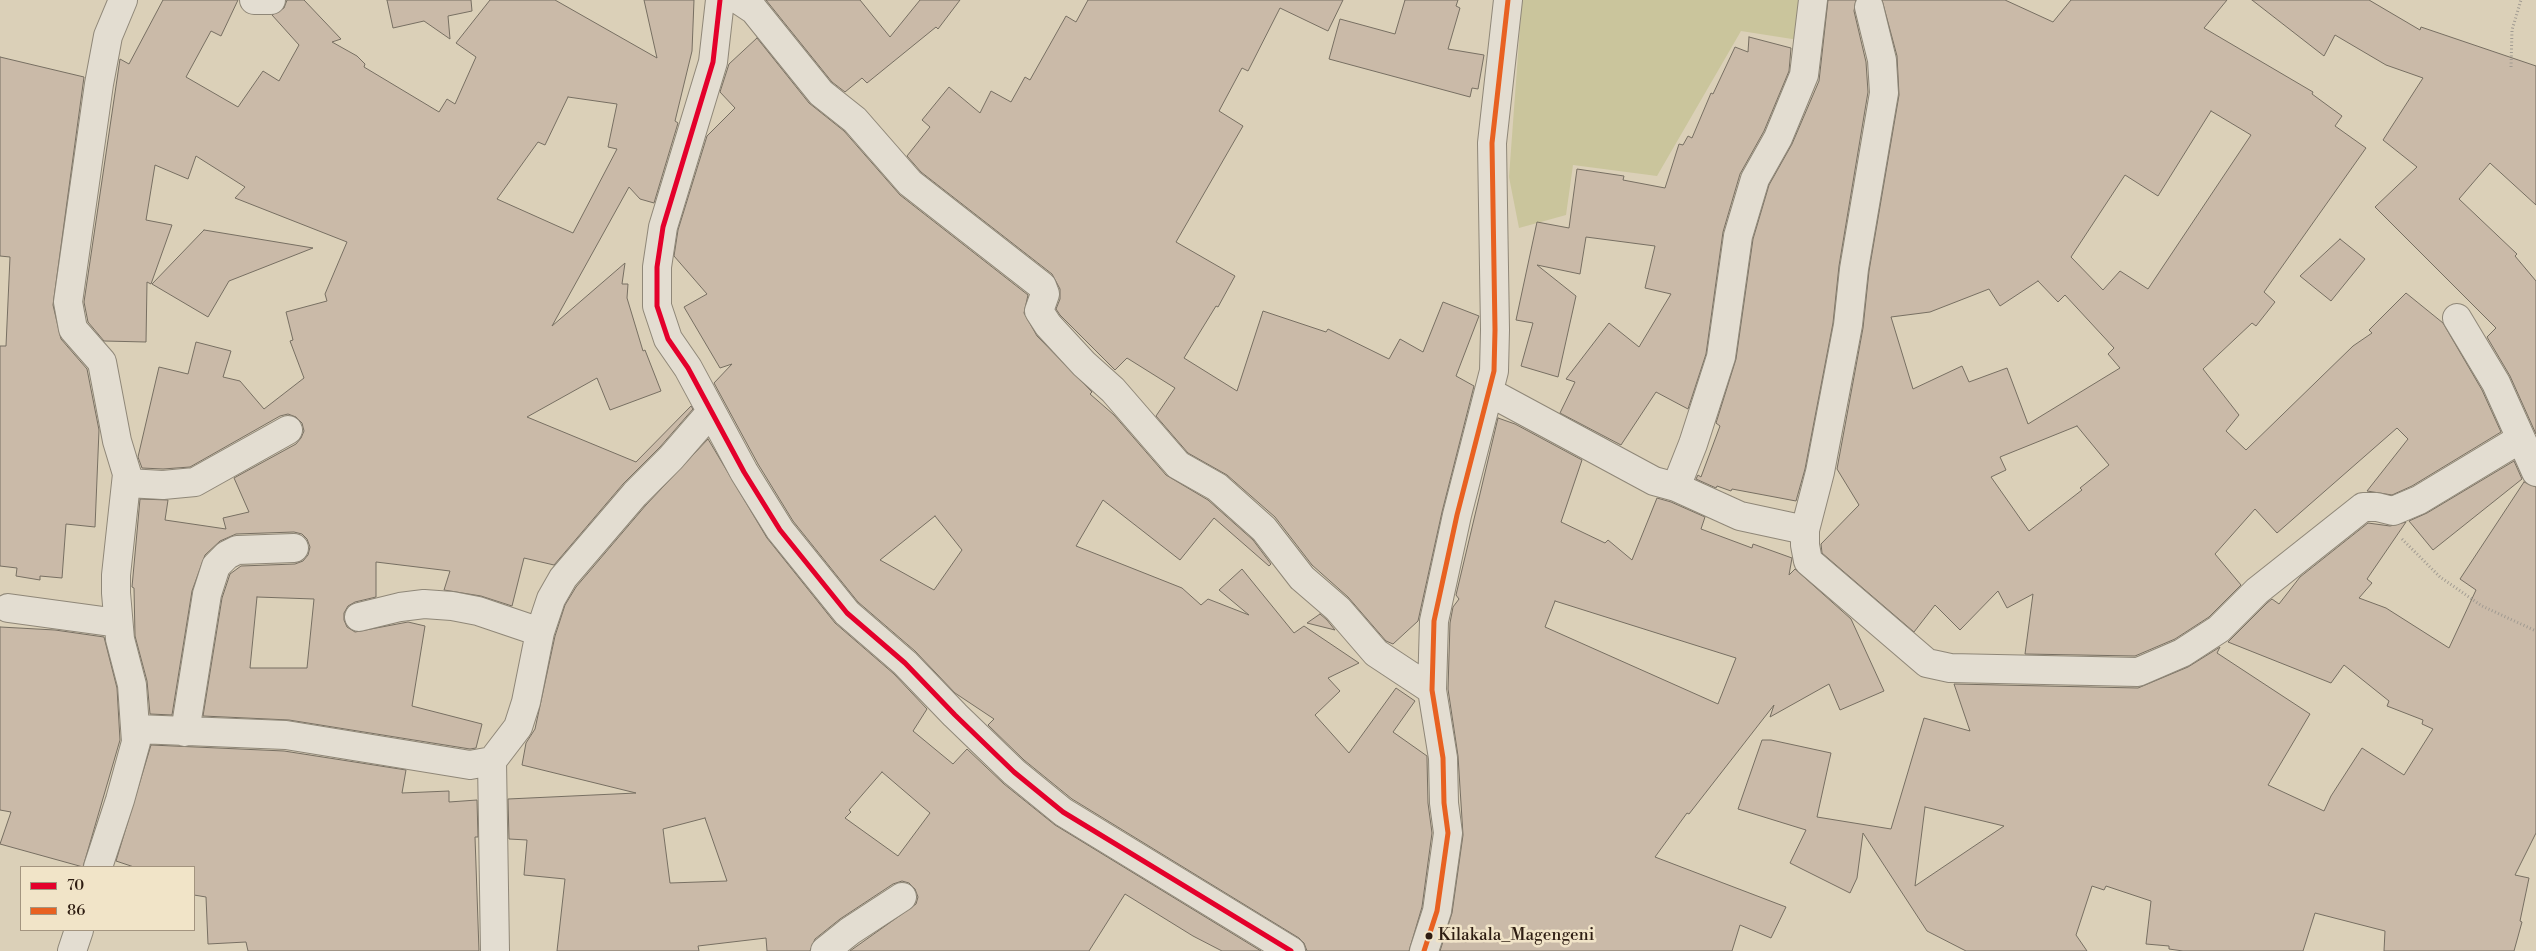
<!DOCTYPE html>
<style>
body{margin:0}
#map{position:relative;width:2536px;height:951px;overflow:hidden;background:#dbd0b8;font-family:"Libre Bodoni",serif}
canvas{display:block}
.legend{position:absolute;left:20px;top:866px;width:175px;height:65px;box-sizing:border-box;background:#f1e4c8;border:1px solid #a3947f;margin:0;padding:6px 9px;list-style:none;font-size:15px;color:#2e1d12}
.legend li{display:flex;align-items:center;gap:10px;height:25px}
.legend b{width:25px;border:1px solid #a3947f}
</style>
<div id="map">
<canvas width="2536" height="951"></canvas>
<ul class="legend">
<li><b style="height:6px;background:#e4002b"></b>70</li>
<li><b style="height:6px;background:#e86121"></b>86</li>
</ul>
</div>
<script>
const g = document.querySelector('canvas').getContext('2d');
g.lineJoin = 'round';
function fillPath(path, color) {
  g.fillStyle = color;
  g.fill(path, 'evenodd');
}
function shape(rows) {
  const path = new Path2D();
  for (const r of rows) {
    path.moveTo(r[0], r[1]);
    for (let i = 2; i < r.length; i += 2) path.lineTo(r[i], r[i + 1]);
  }
  return path;
}
function trace(path, color, width, dash) {
  g.strokeStyle = color;
  g.lineWidth = width;
  g.lineCap = dash ? 'butt' : 'round';
  g.setLineDash(dash || []);
  g.stroke(path);
}
function drawText(font, color, halo, rows, align = 'center') {
  g.font = font + ' "Libre Bodoni",serif';
  g.lineWidth = 5;
  g.setLineDash([]);
  g.textBaseline = 'middle';
  g.strokeStyle = halo;
  g.fillStyle = color;
  for (const [text, x, y, turn = 0] of rows) {
    g.save();
    g.translate(x, y);
    g.rotate((+turn || 0) * Math.PI / 180);
    g.textAlign = isNaN(turn) ? turn : align;
    if (halo) g.strokeText(text, 0, 0);
    g.fillText(text, 0, 0);
    g.restore();
  }
}
fillPath(shape([
 [1522,0,1807,0,1805,41,1741,31,1657,176,1573,165,1566,215,1519,228,1509,177]
]), '#cac59c');
const building = shape([
 [163,0,238,0,221,36,211,31,186,77,238,107,263,71,279,81,299,45,272,15,284,8,287,0,304,0,341,39,332,42,357,56,365,64,364,67,439,112,447,99,455,104,476,57,456,43,490,0,555,0,657,58,644,0,694,0,692,51,675,121,678,123,654,203,640,199,629,187,552,326,625,263,622,284,628,284,627,298,643,351,645,350,661,391,610,410,597,378,527,417,636,462,691,406,693,409,660,447,623,484,554,565,524,558,512,606,481,596,444,590,450,571,376,562,376,597,355,602,348,606,344,613,344,620,347,627,355,632,408,622,425,626,412,706,482,724,476,748,470,749,289,720,203,716,222,598,230,574,241,566,295,564,303,561,308,555,310,547,307,539,302,534,294,532,236,534,220,541,205,555,192,591,172,715,150,714,147,681,135,636,134,588,132,587,140,499,168,500,165,520,226,529,223,518,249,512,234,478,296,444,301,438,304,431,302,423,296,417,288,414,280,416,190,467,163,469,142,468,138,457,159,367,188,374,196,342,231,351,223,377,240,381,264,409,304,378,290,341,293,340,286,312,327,301,325,294,347,242,235,198,245,187,196,156,188,179,155,165,146,220,172,225,151,284,147,282,146,342,104,341,88,322,84,302,120,59,129,64,163,0],
 [568,97,617,104,608,147,617,149,573,233,497,199,538,142,545,145,568,97],
 [257,597,314,599,307,668,250,668,257,597],
 [387,0,471,0,472,11,448,16,450,39,424,21,393,28,387,0],
 [766,0,860,0,890,37,920,0,960,0,938,29,936,27,867,83,862,78,845,92,832,82,766,0],
 [1088,0,1343,0,1328,31,1280,8,1248,71,1242,68,1219,111,1243,126,1176,242,1235,276,1218,307,1216,306,1184,358,1237,391,1263,311,1326,332,1328,329,1389,359,1400,339,1423,352,1443,302,1479,316,1456,376,1474,386,1442,512,1418,621,1393,644,1386,641,1348,597,1312,565,1275,517,1227,475,1188,453,1156,416,1175,388,1127,358,1115,370,1060,315,1056,309,1060,299,1060,289,1052,274,921,172,907,156,930,127,922,120,949,87,980,113,991,91,1011,102,1025,77,1030,80,1066,16,1076,22,1088,0],
 [1405,0,1458,0,1456,6,1460,8,1448,49,1484,55,1478,89,1472,88,1470,97,1329,59,1340,19,1395,34,1405,0],
 [1828,0,1856,0,1854,11,1866,62,1868,92,1839,266,1833,323,1805,469,1796,501,1732,489,1731,491,1717,486,1716,488,1696,479,1698,475,1701,477,1720,426,1716,423,1736,359,1753,239,1769,185,1792,144,1819,81,1828,0],
 [1882,0,2005,0,2053,22,2071,0,2227,0,2204,28,2313,92,2312,94,2342,116,2335,126,2366,148,2264,292,2275,302,2256,326,2252,323,2203,369,2239,415,2226,431,2246,450,2353,346,2372,333,2369,330,2406,293,2443,323,2482,390,2501,432,2412,486,2392,495,2367,491,2408,439,2397,428,2277,533,2255,509,2215,554,2241,585,2209,617,2175,639,2135,656,2025,654,2033,594,2007,608,1998,591,1960,630,1935,605,1914,632,1822,553,1821,544,1859,505,1837,469,1863,328,1869,271,1899,95,1897,56,1882,0],
 [2211,111,2251,135,2148,289,2120,271,2103,290,2071,257,2125,175,2158,196,2211,111],
 [2038,281,2058,302,2065,295,2114,348,2108,354,2120,368,2028,424,2007,368,1969,382,1962,366,1913,389,1891,317,1930,312,1989,289,2000,306,2038,281],
 [2077,426,2109,465,2080,488,2082,490,2029,531,1991,477,2006,470,2000,457,2077,426],
 [2252,0,2369,0,2420,30,2421,27,2536,66,2536,205,2490,163,2459,199,2517,254,2515,256,2536,281,2536,434,2510,376,2487,337,2496,328,2375,207,2417,167,2383,140,2423,78,2386,65,2335,35,2324,56,2252,0],
 [1749,37,1791,48,1789,71,1764,131,1740,174,1723,232,1706,354,1688,409,1656,392,1621,445,1560,413,1575,382,1566,379,1609,323,1639,347,1671,294,1645,288,1655,246,1586,237,1580,274,1537,265,1576,296,1558,377,1521,366,1533,323,1516,320,1537,222,1569,228,1577,169,1624,176,1623,180,1665,188,1679,144,1683,145,1688,136,1692,138,1711,93,1713,94,1735,47,1748,52,1749,37],
 [757,38,809,103,844,131,900,195,1028,295,1024,313,1037,336,1092,392,1090,394,1114,415,1166,475,1208,500,1253,540,1271,564,1269,566,1214,518,1180,560,1103,500,1076,546,1182,588,1201,605,1208,599,1249,615,1219,590,1242,569,1294,633,1304,626,1359,663,1328,678,1340,691,1315,715,1349,753,1396,688,1415,701,1393,732,1427,756,1427,759,1428,803,1432,833,1422,907,1409,951,1307,951,1304,943,1299,938,1072,799,1024,760,988,725,994,719,955,693,915,651,858,602,793,521,758,464,714,383,732,364,720,368,684,307,707,294,674,256,678,230,707,136,735,108,720,92,729,64,757,38],
 [935,516,962,550,934,590,880,560,935,516],
 [0,57,84,77,53,305,61,339,87,369,99,430,95,527,66,524,62,578,40,576,40,580,16,576,17,568,0,566,0,346,6,346,10,257,0,256,0,57],
 [204,230,313,248,229,281,208,317,152,284,204,230],
 [2340,239,2365,259,2331,301,2300,276,2340,239],
 [1498,418,1515,424,1582,460,1561,522,1605,543,1608,540,1632,560,1657,498,1671,502,1705,517,1701,529,1752,548,1753,544,1792,558,1789,575,1795,569,1851,619,1884,691,1840,710,1829,684,1770,717,1774,705,1689,814,1687,813,1655,857,1786,907,1771,938,1740,925,1732,951,1440,951,1452,913,1463,835,1458,756,1448,689,1450,623,1453,607,1459,599,1456,595,1498,418],
 [1555,601,1736,658,1718,704,1545,627,1555,601],
 [708,439,767,538,835,623,894,674,927,709,913,731,953,764,967,749,1004,784,1055,825,1261,951,1222,951,1193,936,1125,894,1089,951,850,951,916,904,918,897,915,889,909,883,902,881,893,884,840,919,815,939,810,951,767,951,766,938,698,946,699,951,557,951,565,879,524,875,527,840,509,839,508,799,636,793,522,765,526,743,535,729,555,636,565,605,576,587,646,505,708,439],
 [882,772,930,813,898,856,845,818,851,812,849,810,882,772],
 [705,818,727,881,670,883,663,829,705,818],
 [2514,461,2522,479,2433,550,2409,521,2427,513,2514,461],
 [2524,482,2536,487,2536,833,2515,875,2529,878,2520,921,2522,922,2514,951,2384,951,2385,931,2315,913,2303,951,2183,951,2169,949,2169,946,2146,944,2151,901,2106,886,2104,890,2092,886,2076,935,2087,951,1966,951,1927,931,1863,833,1857,878,1850,893,1790,863,1806,830,1738,809,1762,740,1771,740,1831,753,1817,817,1891,829,1924,718,1970,731,1954,684,2138,688,2188,667,2220,647,2217,653,2310,714,2268,785,2324,811,2331,796,2362,748,2404,775,2433,729,2422,724,2423,720,2387,706,2389,701,2344,665,2331,683,2228,642,2267,603,2272,599,2279,604,2300,577,2368,523,2390,526,2406,522,2367,579,2372,583,2359,598,2386,608,2449,648,2476,590,2460,579,2524,482],
 [1925,807,2004,826,1915,886,1925,807],
 [1320,614,1327,620,1335,630,1307,623,1320,614],
 [0,627,55,630,104,637,117,688,120,740,83,867,0,844,11,812,0,810,0,627],
 [151,745,284,751,406,770,402,793,449,791,449,802,477,800,478,837,475,837,479,951,248,951,246,942,208,944,206,897,194,895,194,867,134,867,116,861,151,745]
]);
fillPath(building, '#cabaa8');
trace(building, '#776f62', 1);
const minor = shape([
 [254,0,271,0],
 [720,0,713,62,663,227,657,267,657,306,668,339,688,368,744,472,780,530,847,613,905,663,955,715,1014,772,1063,812,1291,951],
 [739,0,754,10,821,93,855,120,910,183,1042,286,1045,294,1039,311,1048,325,1084,364,1113,390,1178,465,1217,487,1264,529,1302,578,1338,609,1376,653,1432,690],
 [1869,7,1882,60,1884,93,1854,269,1848,325,1820,472,1805,530,1805,545,1808,561,1927,663,1950,668,2138,672,2182,653,2219,629,2257,591,2363,507,2377,507,2393,511,2419,500,2520,439],
 [2457,318,2496,383,2536,472],
 [1489,392,1654,481,1676,487],
 [127,483,163,485,195,482,288,430],
 [1805,530,1740,516,1676,487,1693,444,1721,357,1738,236,1755,179,1778,138,1804,75,1813,0],
 [8,608,118,623],
 [359,617,400,607,424,604,452,606,478,611,540,632],
 [137,729,286,735,470,765,492,761,518,727,526,702,540,632,551,599,563,578,635,494,671,458,710,413],
 [185,732,207,594,216,566,227,555,237,550,294,548],
 [492,761,495,951],
 [98,867,120,800,136,742,132,685,120,639,116,593,116,575,127,474,117,441,102,362,73,329,68,302,99,84,108,36,123,0],
 [72,951,79,930],
 [825,951,850,931,902,897],
 [1424,951,1437,911,1448,833,1444,803,1443,758,1432,690,1434,621,1457,515,1494,371,1495,330,1492,143,1508,0]
]);
trace(minor, '#8f8778', 30);
trace(shape([
 [2511,67,2512,30,2521,0],
 [2402,539,2440,577,2482,606,2536,631]
]), '#a19b92', 3, [1, 2.5]);
trace(minor, '#e3ddd1', 28);
trace(shape([
 [720,0,713,62,663,227,657,267,657,306,668,339,688,368,744,472,780,530,847,613,905,663,955,715,1014,772,1063,812,1291,951]
]), '#e4002b', 5);
trace(shape([
 [1424,951,1437,911,1448,833,1444,803,1443,758,1432,690,1434,621,1457,515,1494,371,1495,330,1492,143,1508,0]
]), '#e86121', 5);
for (const [x, y, r, color] of [
 [1429,936,4.5,"#2e1d12"]
]) {
  const dot = new Path2D();
  dot.arc(x, y, r, 0, 2 * Math.PI);
  g.fillStyle = color;
  g.fill(dot);
  trace(dot, '#f1e4c8', 2);
}
drawText('17px', '#2e1d12', '#f1e4c8', [
 ["Kilakala_Magengeni",1438,936]
], 'left');
</script>
